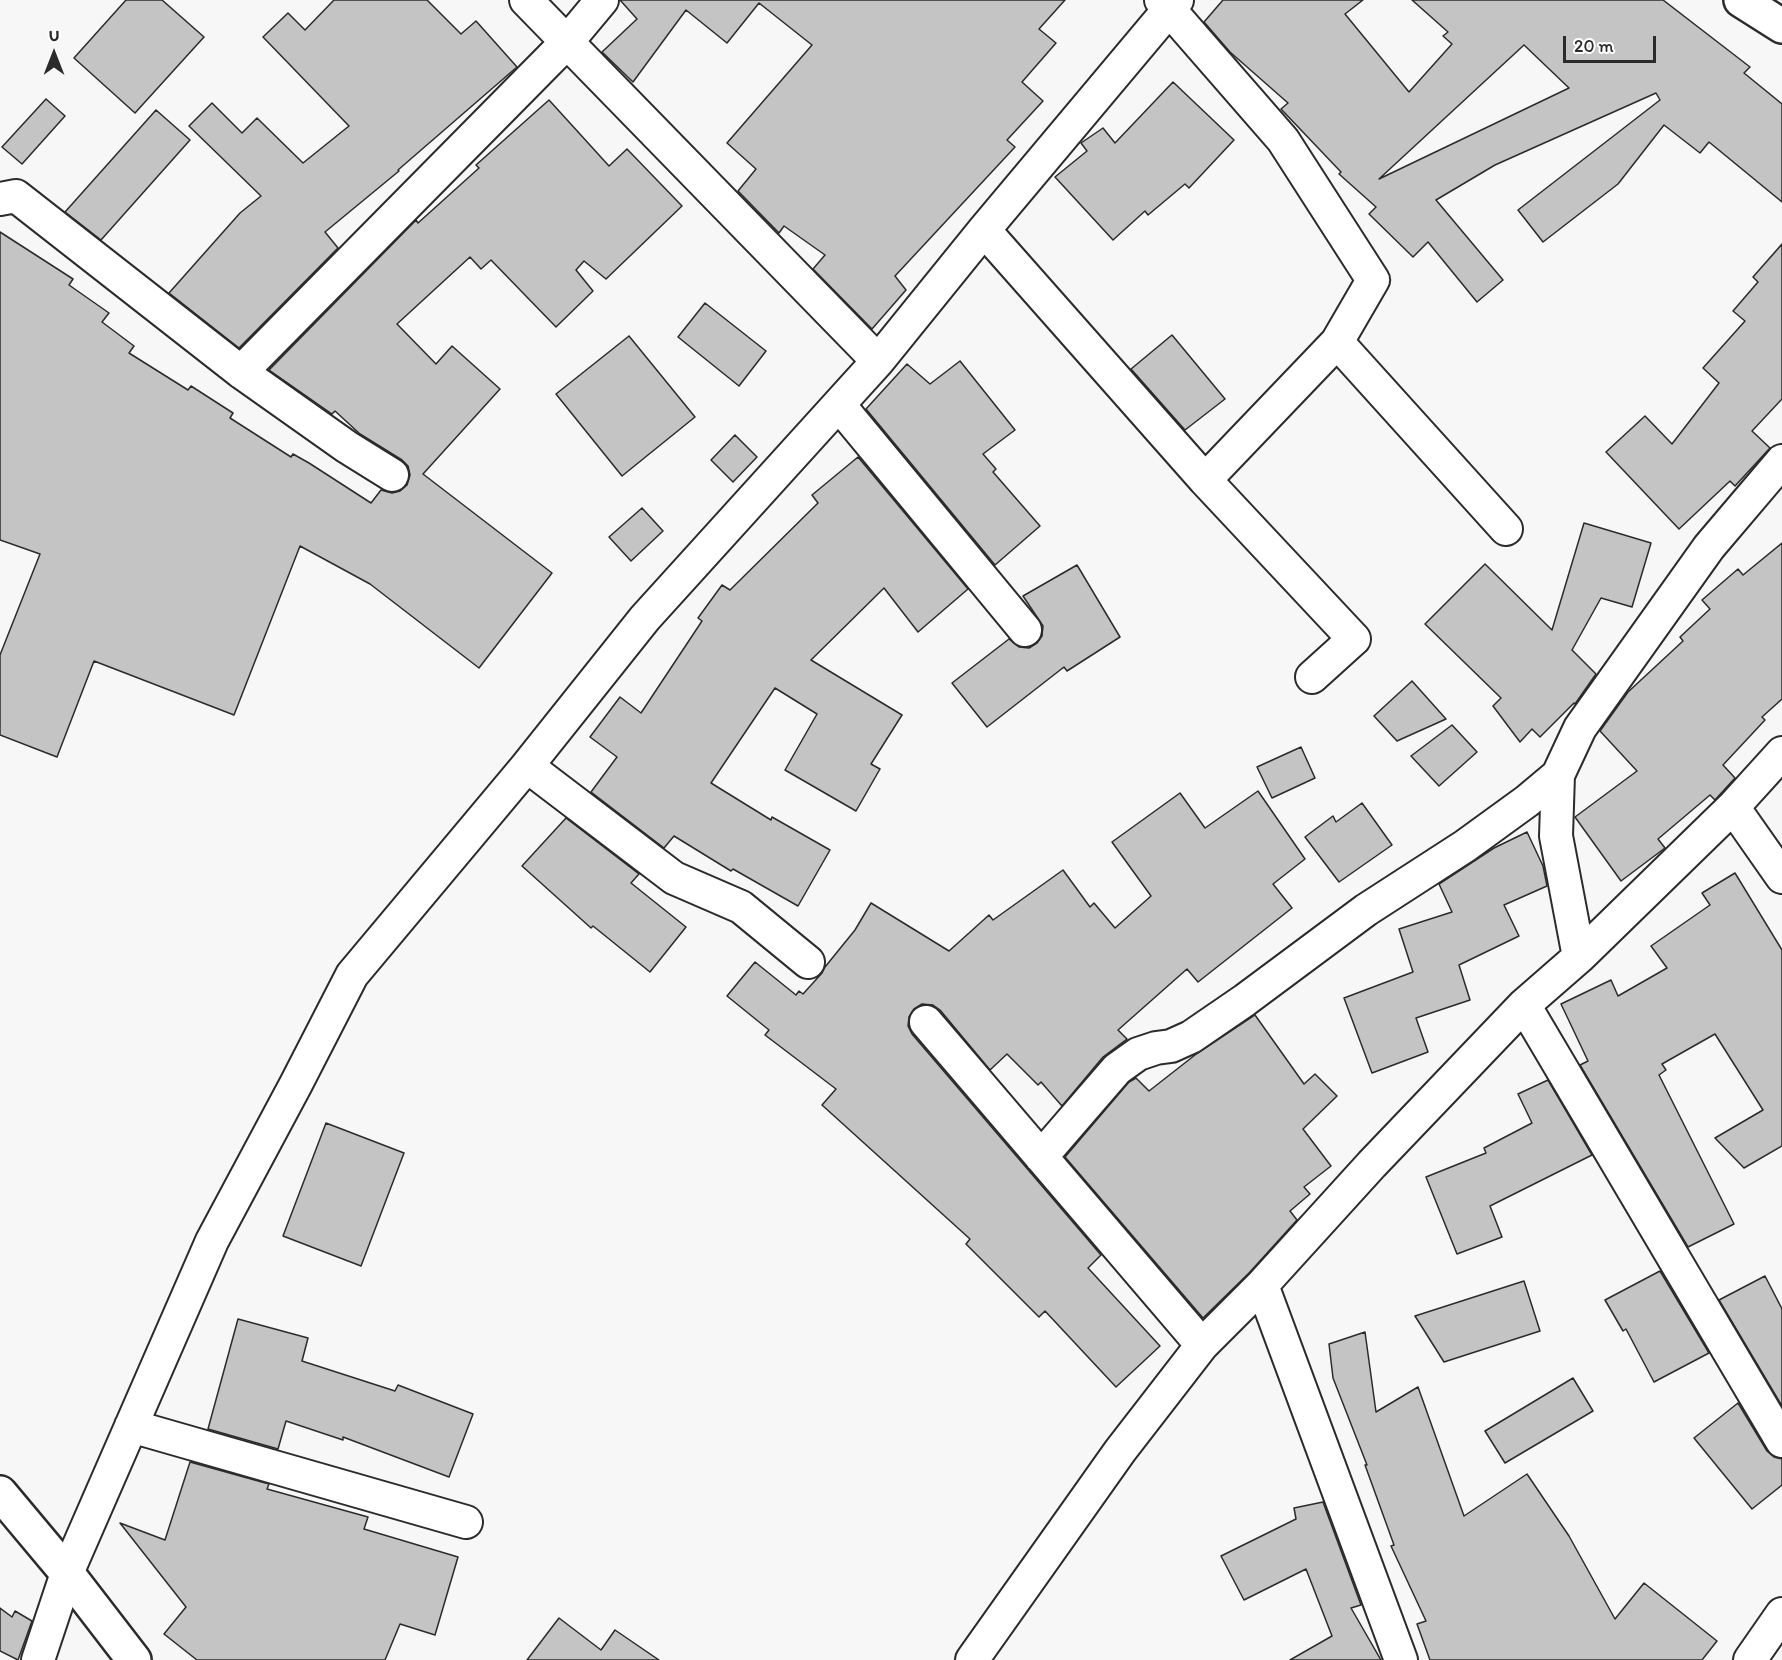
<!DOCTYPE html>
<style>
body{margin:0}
#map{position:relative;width:1782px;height:1660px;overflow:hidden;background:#f7f7f7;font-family:Itim,sans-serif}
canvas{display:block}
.north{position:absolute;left:24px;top:24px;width:60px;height:60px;-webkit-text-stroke:4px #fff;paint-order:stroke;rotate:0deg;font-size:16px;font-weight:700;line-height:24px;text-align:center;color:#2b2b2b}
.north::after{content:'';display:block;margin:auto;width:21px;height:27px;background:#2b2b2b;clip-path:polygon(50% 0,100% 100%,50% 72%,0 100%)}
.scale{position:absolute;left:1563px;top:36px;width:93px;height:27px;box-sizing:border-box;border:3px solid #2b2b2b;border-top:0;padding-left:8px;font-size:18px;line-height:21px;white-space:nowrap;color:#2b2b2b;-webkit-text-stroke:4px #fff;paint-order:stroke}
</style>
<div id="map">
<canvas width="1782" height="1660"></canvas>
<div class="north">U</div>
<div class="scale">20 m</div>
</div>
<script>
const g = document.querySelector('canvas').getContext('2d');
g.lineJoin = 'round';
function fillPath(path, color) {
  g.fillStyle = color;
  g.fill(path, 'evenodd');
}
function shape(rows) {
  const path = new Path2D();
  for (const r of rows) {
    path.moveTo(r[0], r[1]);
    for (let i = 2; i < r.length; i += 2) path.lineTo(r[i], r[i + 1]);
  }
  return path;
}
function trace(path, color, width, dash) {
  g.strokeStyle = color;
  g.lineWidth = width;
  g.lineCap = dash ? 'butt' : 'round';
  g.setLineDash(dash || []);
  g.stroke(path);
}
const building = shape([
 [126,0,162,0,204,37,135,113,74,58,126,0],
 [334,0,427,0,461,34,476,21,517,67,398,170,399,171,325,232,338,248,239,348,169,293,240,213,261,196,189,126,212,103,242,133,257,118,303,163,349,126,263,37,288,13,305,30,334,0],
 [620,0,1065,0,1039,29,1056,43,1022,82,1043,101,1007,140,1015,147,895,276,906,290,872,329,813,269,825,255,784,226,779,233,738,191,756,169,727,143,812,45,759,3,727,43,686,10,633,82,602,52,637,19,620,0],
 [1223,0,1363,0,1345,14,1409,92,1452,44,1443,36,1448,32,1412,0,1663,0,1750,67,1744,73,1782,104,1782,202,1709,142,1700,153,1664,125,1618,184,1543,242,1518,210,1660,100,1656,93,1495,165,1436,200,1503,280,1477,302,1428,242,1413,257,1369,214,1376,207,1339,174,1341,172,1281,109,1288,103,1230,52,1204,22,1223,0],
 [1524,45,1569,88,1379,179,1524,45],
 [1173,82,1234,140,1189,188,1185,184,1148,215,1145,211,1113,240,1055,177,1087,151,1081,143,1103,128,1115,143,1173,82],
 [46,99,65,116,22,164,2,147,46,99],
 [549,100,609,166,627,149,682,206,606,279,584,261,576,270,593,291,556,327,491,260,481,269,470,257,397,324,436,364,452,346,500,389,423,474,552,573,479,668,370,584,300,546,234,715,94,661,57,757,0,735,0,655,40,554,0,540,0,232,73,279,69,285,109,313,102,322,134,346,129,353,188,390,191,386,233,413,230,418,291,457,293,454,309,463,371,503,381,490,392,493,400,491,407,485,410,475,408,466,402,460,360,434,335,411,332,414,269,370,416,220,418,223,479,168,476,165,549,100],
 [156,110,190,140,101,240,65,212,156,110],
 [1782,244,1782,399,1752,431,1770,448,1735,486,1730,481,1679,529,1606,452,1645,416,1672,444,1719,383,1703,368,1745,321,1733,311,1758,282,1753,277,1782,244],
 [705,303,766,351,739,386,678,337,705,303],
 [1172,335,1225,399,1185,430,1131,369,1172,335],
 [629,336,695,417,622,476,556,394,629,336],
 [960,361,1015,430,983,454,996,469,993,472,1040,526,995,565,866,409,907,364,930,384,960,361],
 [735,435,757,457,733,482,711,460,735,435],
 [858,457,968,589,918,632,884,588,811,660,902,715,871,764,880,769,856,811,785,770,817,714,775,688,711,783,771,820,772,817,830,850,798,906,733,869,731,871,674,836,664,848,591,792,617,757,590,737,620,697,641,713,702,621,698,618,722,585,730,590,818,503,812,495,858,457],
 [642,508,663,531,631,561,609,537,642,508],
 [1584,523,1651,543,1632,607,1601,598,1572,650,1596,674,1575,704,1574,703,1540,737,1532,729,1520,742,1493,706,1501,698,1425,624,1485,564,1552,630,1584,523],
 [1782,543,1782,699,1762,717,1765,720,1723,765,1735,778,1715,800,1710,795,1658,839,1665,848,1621,881,1575,817,1637,771,1600,731,1628,692,1683,641,1680,637,1710,609,1702,600,1738,569,1743,575,1782,543],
 [1077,565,1120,637,1067,671,1064,667,987,727,952,683,1009,639,1019,647,1029,648,1037,643,1042,636,1043,626,1023,596,1077,565],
 [1412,681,1446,719,1397,741,1374,716,1412,681],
 [1452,725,1477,752,1439,786,1411,756,1452,725],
 [1301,747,1315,778,1272,798,1257,767,1301,747],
 [1258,791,1305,859,1273,884,1292,908,1198,982,1187,969,1118,1030,1127,1039,1103,1057,1062,1106,1041,1082,1038,1085,1007,1054,990,1070,940,1010,933,1005,922,1004,914,1009,909,1017,908,1026,912,1034,1101,1255,1088,1268,1160,1346,1116,1387,1045,1311,1039,1317,966,1244,970,1239,822,1105,836,1089,765,1035,769,1030,727,996,755,962,796,995,799,991,803,994,822,973,825,967,855,930,871,903,949,951,989,915,993,920,1063,870,1090,907,1094,903,1115,928,1151,896,1112,842,1180,793,1205,828,1258,791],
 [1362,803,1392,845,1339,882,1305,837,1333,816,1336,822,1362,803],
 [566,818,639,874,631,883,686,927,650,972,593,926,591,928,522,866,566,818],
 [1527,832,1543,866,1547,886,1504,905,1519,936,1459,965,1470,1000,1416,1018,1428,1052,1372,1073,1344,998,1413,972,1399,929,1452,912,1439,884,1494,848,1527,832],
 [1735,873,1782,950,1782,1146,1744,1168,1715,1138,1763,1110,1715,1034,1662,1064,1666,1070,1659,1075,1734,1224,1688,1247,1580,1065,1588,1061,1561,1004,1611,980,1618,996,1667,968,1651,946,1710,905,1702,893,1735,873],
 [1255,1015,1304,1084,1315,1074,1337,1096,1303,1129,1331,1166,1304,1187,1310,1194,1290,1211,1297,1220,1249,1273,1203,1318,1065,1157,1129,1082,1136,1078,1149,1091,1195,1055,1255,1015],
 [1548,1080,1592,1155,1490,1206,1502,1237,1457,1254,1426,1177,1486,1153,1484,1148,1532,1123,1518,1094,1548,1080],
 [326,1123,404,1153,361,1266,283,1236,326,1123],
 [1660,1271,1709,1353,1654,1382,1626,1329,1623,1331,1605,1300,1660,1271],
 [1765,1276,1782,1309,1782,1406,1719,1300,1765,1276],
 [1524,1281,1540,1331,1444,1362,1415,1316,1524,1281],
 [238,1319,308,1338,302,1361,395,1391,398,1385,473,1414,449,1477,343,1437,343,1440,286,1421,278,1449,208,1429,238,1319],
 [1365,1332,1376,1412,1418,1387,1464,1516,1527,1474,1569,1536,1615,1619,1644,1583,1717,1641,1702,1660,1430,1660,1417,1624,1426,1621,1391,1546,1394,1545,1365,1465,1367,1465,1333,1378,1329,1344,1365,1332],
 [1573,1378,1593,1411,1505,1463,1485,1431,1573,1378],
 [1738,1403,1767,1451,1774,1457,1782,1459,1782,1485,1752,1509,1694,1438,1738,1403],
 [190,1462,269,1484,267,1489,368,1517,364,1529,458,1557,435,1635,400,1624,385,1660,197,1660,164,1634,186,1607,120,1523,165,1540,190,1462],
 [1323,1502,1361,1605,1351,1608,1381,1660,1290,1660,1332,1636,1306,1569,1244,1600,1221,1556,1296,1519,1294,1508,1323,1502],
 [0,1608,12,1617,15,1611,32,1621,18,1660,0,1651,0,1608],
 [559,1618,601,1650,615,1630,659,1660,527,1660,559,1618]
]);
fillPath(building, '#c4c4c4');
trace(building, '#2b2b2b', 1.5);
const minor = shape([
 [526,0,878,361],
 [0,199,16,196,241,372,347,447,392,475],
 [984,230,1205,480,1337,342,1373,280,1283,140,1161,0],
 [1337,342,1506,529],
 [241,372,567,42,602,0],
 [839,405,1025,630],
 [1205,480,1354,639,1312,677],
 [527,766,674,878,741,907,808,962],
 [1733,807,1782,877],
 [1579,957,1556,836,1558,775,1580,728,1709,547,1782,461],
 [1524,1005,1782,1441],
 [926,1022,1202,1345],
 [1041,1157,1117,1069,1138,1054,1156,1048,1171,1046,1191,1037,1245,1000,1366,910,1465,846,1527,801,1558,775],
 [1262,1285,1401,1660],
 [131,1426,466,1522],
 [38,1660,67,1573,212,1241,296,1084,352,975,527,766,645,618,878,361,984,230,1177,0],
 [972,1660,1120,1451,1202,1345,1262,1285,1372,1164,1524,1005,1579,957,1733,807,1782,753],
 [1750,1660,1782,1614]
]);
const tertiary = shape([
 [1741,0,1782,26],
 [0,1493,67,1573,134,1660]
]);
trace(minor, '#2b2b2b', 36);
trace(tertiary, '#2b2b2b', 38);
trace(minor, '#fff', 32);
trace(tertiary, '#fff', 33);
</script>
